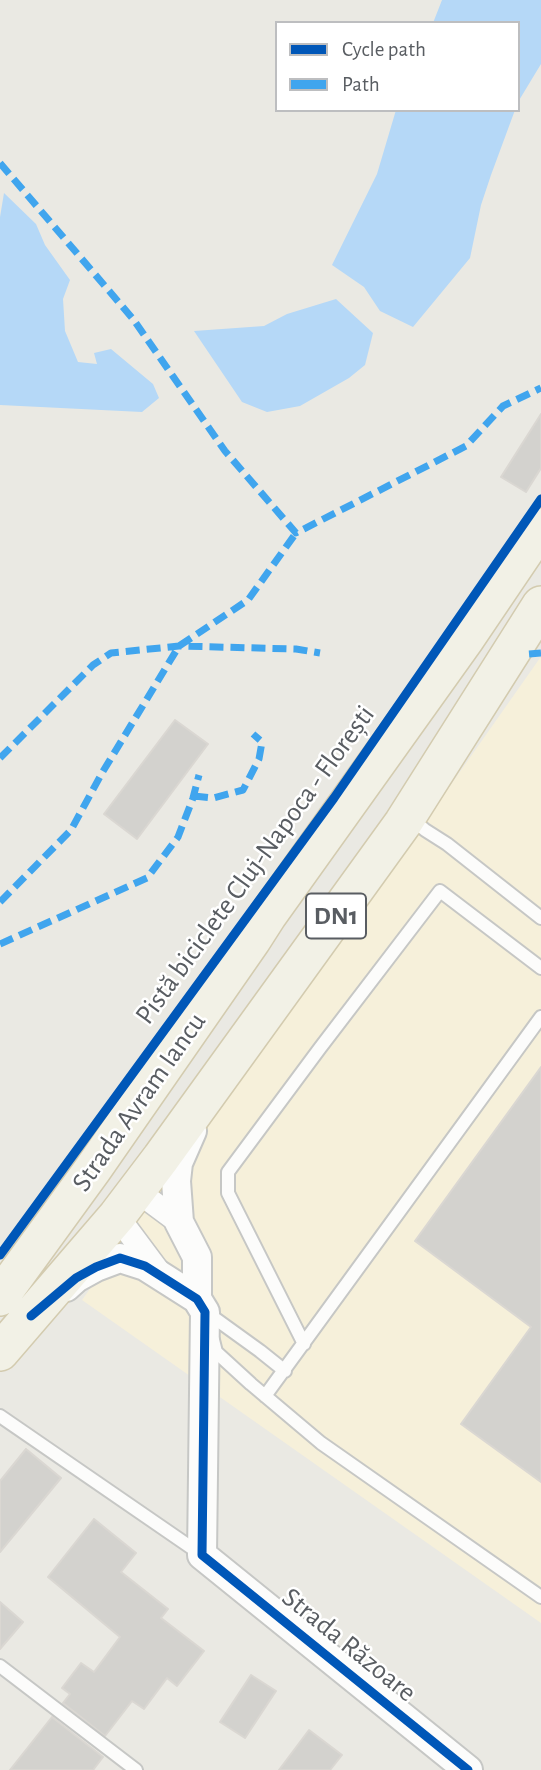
<!DOCTYPE html>
<meta charset="utf-8">
<style>
body{margin:0}
#map{position:relative;width:541px;height:1770px;overflow:hidden;background:#eae9e3;font-family:"Alegreya Sans",sans-serif}
canvas{display:block}
.legend{position:absolute;left:275px;top:21px;width:245px;height:91px;box-sizing:border-box;background:#fff;border:2px solid #bdbec0;margin:0;padding:9px 12px;list-style:none;font-size:21px;color:#595d62}
.legend li{display:flex;align-items:center;gap:14px;height:35px}
.legend b{width:35px;border:2px solid #bdbec0}
</style>
<div id="map">
<canvas width="541" height="1770"></canvas>
<ul class="legend">
<li><b style="height:9px;background:#0057b8"></b>Cycle path</li>
<li><b style="height:9px;background:#40a5ee"></b>Path</li>
</ul>
</div>
<script>
const g = document.querySelector('canvas').getContext('2d');
g.lineJoin = 'round';
function fillPath(path, color) {
  g.fillStyle = color;
  g.fill(path, 'evenodd');
}
function shape(rows) {
  const path = new Path2D();
  for (const r of rows) {
    path.moveTo(r[0], r[1]);
    for (let i = 2; i < r.length; i += 2) path.lineTo(r[i], r[i + 1]);
  }
  return path;
}
function trace(path, color, width, dash) {
  g.strokeStyle = color;
  g.lineWidth = width;
  g.lineCap = dash ? 'butt' : 'round';
  g.setLineDash(dash || []);
  g.stroke(path);
}
function drawText(font, color, halo, rows, align = 'center') {
  g.font = font + ' "Alegreya Sans",sans-serif';
  g.lineWidth = 5;
  g.setLineDash([]);
  g.textBaseline = 'middle';
  g.strokeStyle = halo;
  g.fillStyle = color;
  for (const [text, x, y, turn = 0] of rows) {
    g.save();
    g.translate(x, y);
    g.rotate((+turn || 0) * Math.PI / 180);
    g.textAlign = isNaN(turn) ? turn : align;
    if (halo) g.strokeText(text, 0, 0);
    g.fillText(text, 0, 0);
    g.restore();
  }
}
fillPath(shape([
 [540,658,541,658,541,1623,82,1300,407,847]
]), '#f6f0da');
fillPath(shape([
 [442,0,541,0,541,64,518,102,518,23,433,23],
 [396,110,515,110,491,175,481,205,470,258,413,327,380,311,364,287,332,265,377,174],
 [4,193,36,224,45,245,70,280,63,299,65,331,78,362,97,364,94,353,111,349,153,384,159,398,142,412,0,405,0,217],
 [336,299,373,333,365,365,349,378,300,406,267,412,242,402,194,331,264,326,287,314]
]), '#b5d8f7');
const building = shape([
 [541,414,541,468,526,492,501,477,541,414],
 [175,720,208,744,137,839,104,814,175,720],
 [541,1067,541,1482,461,1424,531,1327,415,1241,541,1067],
 [26,1449,61,1478,0,1552,0,1481,26,1449],
 [94,1519,136,1553,121,1572,168,1609,161,1618,204,1651,177,1686,167,1678,144,1709,132,1701,105,1736,63,1703,70,1694,62,1688,81,1663,94,1672,120,1637,48,1577,94,1519],
 [0,1602,23,1622,0,1649,0,1602],
 [251,1675,276,1691,245,1738,220,1722,251,1675],
 [52,1717,103,1757,93,1770,10,1770,52,1717],
 [309,1730,342,1755,330,1770,279,1770,309,1730]
]);
fillPath(building, '#d3d2ce');
trace(building, '#dad7d2', 2);
const service = shape([
 [411,818,425,830,447,844,541,918],
 [206,1312,260,1351,285,1371],
 [213,1340,216,1352,251,1384,321,1443,541,1597],
 [304,1344,228,1193,228,1172,320,1048,440,891,541,968],
 [265,1396,541,1017],
 [0,1416,202,1555],
 [0,1666,136,1770]
]);
const minor = shape([
 [136,1190,179,1222],
 [117,1216,161,1275]
]);
const tertiary = shape([
 [192,1131,178,1163,176,1181,179,1222,197,1257,197,1299],
 [66,1287,76,1278,96,1267,120,1258,145,1266,197,1299,205,1312,202,1555,468,1770]
]);
const primary = shape([
 [0,1297,93,1169,252,940,268,915,466,638,541,527],
 [0,1352,117,1216,161,1158,403,823,541,605]
]);
trace(service, '#c6c7c5', 16);
trace(minor, '#c6c7c5', 26);
trace(tertiary, '#c6c7c5', 32);
trace(primary, '#d3cbaf', 40);
trace(service, '#fcfcfb', 12);
trace(minor, '#fcfcfb', 23);
trace(tertiary, '#fcfcfb', 28);
trace(primary, '#f2f1e6', 37);
trace(shape([
 [0,163,133,319,225,451,296,533,466,446,503,406,541,388],
 [529,654,541,653],
 [0,758,93,665,111,653,179,646,296,649,320,653],
 [194,796,213,798,243,790,259,759,262,742,253,734],
 [0,902,71,830,102,773,179,646,248,600,296,533],
 [0,944,147,878,178,837,193,798,199,775]
]), '#40a5ee', 7, [14, 7]);
trace(shape([
 [0,1255,334,798,541,499],
 [31,1316,76,1278,96,1267,120,1258,145,1266,197,1299,205,1312,202,1555,468,1770]
]), '#0057b8', 9);
for (const [x, y, w] of [
 [336,916,60]
]) {
  const box = new Path2D();
  box.roundRect(x - w / 2, y - 22.5, w, 45, 5);
  g.fillStyle = '#fff';
  g.fill(box);
  trace(box, '#595d62', 2);
}
drawText('bold 26px', '#595d62', null, [
 ["DN1",336,916]
]);
drawText('28px', '#595d62', '#fff', [
 ["Pistă biciclete Cluj-Napoca - Florești",255,865,-54],
 ["Strada Avram Iancu",139,1102,-55],
 ["Strada Răzoare",349,1645,39]
]);
</script>
